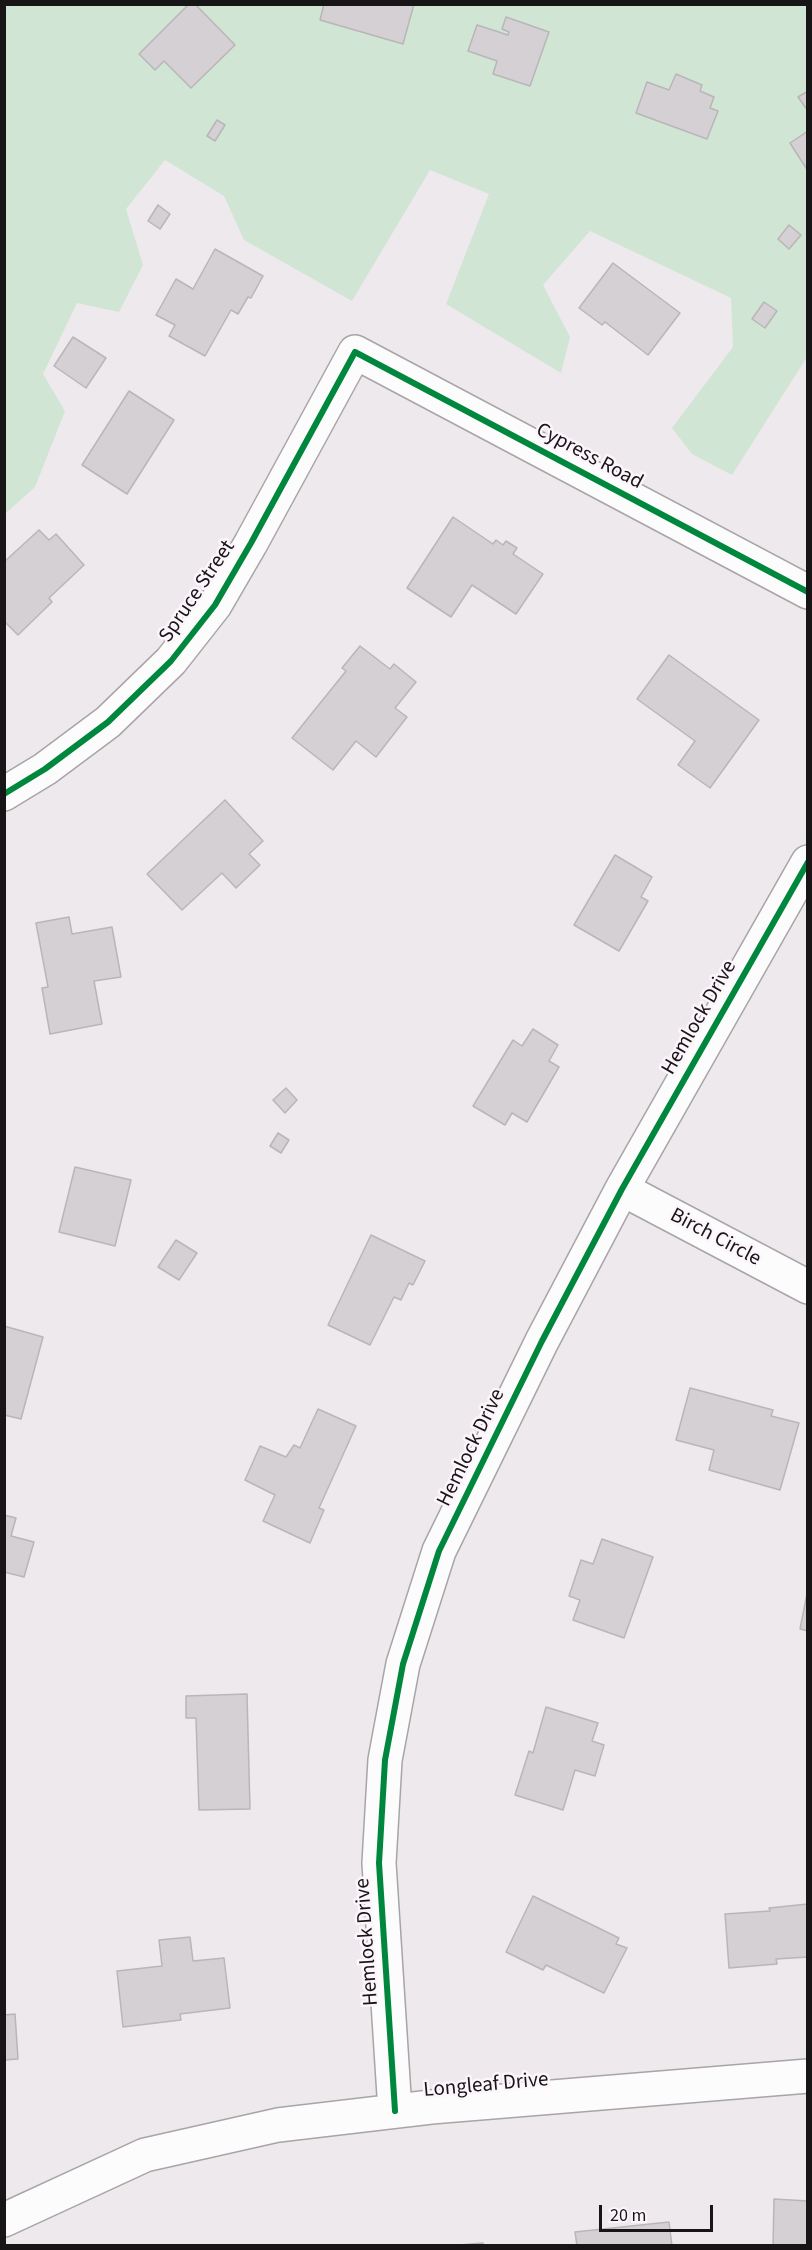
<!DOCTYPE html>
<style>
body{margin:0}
#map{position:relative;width:812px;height:2250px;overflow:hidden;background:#eee9ed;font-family:"Source Sans 3",sans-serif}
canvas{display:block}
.frame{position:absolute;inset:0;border:6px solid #181517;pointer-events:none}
.scale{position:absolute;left:599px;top:2205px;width:114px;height:27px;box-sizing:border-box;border:3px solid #181517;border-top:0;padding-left:8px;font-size:18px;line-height:21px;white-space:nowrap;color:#181517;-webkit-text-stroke:4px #fcf5fb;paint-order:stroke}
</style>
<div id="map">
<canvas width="812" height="2250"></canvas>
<div class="frame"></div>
<div class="scale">20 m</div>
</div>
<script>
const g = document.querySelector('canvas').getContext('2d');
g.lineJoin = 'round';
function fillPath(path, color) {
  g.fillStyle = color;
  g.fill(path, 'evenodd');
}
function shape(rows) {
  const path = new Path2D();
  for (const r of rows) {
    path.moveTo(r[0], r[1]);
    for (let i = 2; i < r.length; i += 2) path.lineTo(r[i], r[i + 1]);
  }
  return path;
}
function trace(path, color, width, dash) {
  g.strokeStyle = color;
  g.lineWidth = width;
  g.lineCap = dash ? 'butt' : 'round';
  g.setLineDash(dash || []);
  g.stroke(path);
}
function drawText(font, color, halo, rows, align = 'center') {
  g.font = font + ' "Source Sans 3",sans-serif';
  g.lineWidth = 5;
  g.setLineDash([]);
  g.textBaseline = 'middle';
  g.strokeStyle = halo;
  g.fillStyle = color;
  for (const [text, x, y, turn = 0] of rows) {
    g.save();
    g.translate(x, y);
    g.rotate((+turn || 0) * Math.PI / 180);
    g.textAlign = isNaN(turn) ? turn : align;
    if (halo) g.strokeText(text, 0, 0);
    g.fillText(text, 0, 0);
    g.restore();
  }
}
fillPath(shape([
 [5,5,807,5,807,357,732,475,692,454,672,428,733,347,731,298,590,231,543,285,570,337,561,373,446,304,489,194,430,170,352,301,244,240,224,196,165,160,126,209,143,265,119,312,77,303,43,374,65,411,35,487,5,514]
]), '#d0e5d4');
const building = shape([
 [189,4,195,4,235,45,191,88,164,61,155,70,139,54,189,4],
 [324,4,414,4,403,44,320,20,324,4],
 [506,17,549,32,530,86,493,74,497,61,468,51,477,25,508,35,509,32,502,29,506,17],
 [676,74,702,85,700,91,714,97,710,108,718,111,707,139,636,113,647,82,669,90,676,74],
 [808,91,808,111,798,97,808,91],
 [217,120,225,125,215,141,207,136,217,120],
 [808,131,808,171,790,143,808,131],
 [158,205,170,214,160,229,148,221,158,205],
 [789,225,801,235,789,249,778,239,789,225],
 [215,249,263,276,251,298,248,297,238,314,231,310,205,356,169,336,175,325,156,315,176,279,193,289,215,249],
 [613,263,680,313,648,355,605,322,602,325,579,308,613,263],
 [764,302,777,311,765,328,752,319,764,302],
 [73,337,106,358,86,388,54,366,73,337],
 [129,391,174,420,127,494,82,465,129,391],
 [453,517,493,544,496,540,503,545,506,541,517,548,513,554,543,574,516,614,472,585,451,617,407,588,453,517],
 [39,530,49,540,56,534,84,565,49,598,52,602,18,635,4,621,4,562,39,530],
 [360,646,390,669,394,664,416,682,395,708,407,717,376,757,356,741,333,770,292,738,346,671,342,668,360,646],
 [669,655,759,720,710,788,678,765,695,741,637,699,669,655],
 [225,800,263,841,249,854,260,865,236,888,222,873,182,910,147,874,225,800],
 [615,855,652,877,641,897,648,901,619,951,574,925,615,855],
 [69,917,72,934,112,927,121,977,94,981,102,1024,50,1034,42,988,48,987,36,923,69,917],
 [533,1029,558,1045,549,1061,559,1067,527,1122,512,1113,505,1125,473,1106,513,1040,522,1046,533,1029],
 [286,1088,297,1100,285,1113,273,1100,286,1088],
 [278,1133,289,1140,281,1153,270,1146,278,1133],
 [75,1167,131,1180,115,1246,59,1232,75,1167],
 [371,1235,425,1261,413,1285,409,1283,401,1300,394,1297,370,1345,328,1325,371,1235],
 [176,1240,197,1253,179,1280,158,1267,176,1240],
 [4,1326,43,1337,21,1419,4,1415,4,1326],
 [690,1388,773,1410,771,1416,799,1423,780,1490,709,1470,714,1450,676,1440,690,1388],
 [318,1409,356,1426,319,1508,324,1510,310,1543,263,1521,275,1495,245,1480,260,1446,286,1457,294,1445,300,1448,318,1409],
 [4,1515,16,1518,11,1536,34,1542,24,1577,4,1572,4,1515],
 [602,1539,653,1557,624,1638,573,1620,580,1600,569,1596,581,1560,593,1564,602,1539],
 [808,1589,808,1631,800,1629,808,1589],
 [247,1694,250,1809,199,1810,196,1718,186,1718,186,1696,247,1694],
 [546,1707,598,1723,592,1741,604,1745,595,1776,575,1770,563,1810,515,1795,529,1751,533,1753,546,1707],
 [533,1896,619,1938,616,1944,627,1948,604,1993,546,1965,543,1970,506,1952,533,1896],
 [808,1904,808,1957,776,1959,777,1964,729,1968,725,1914,770,1911,769,1908,808,1904],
 [190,1937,193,1961,224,1958,230,2008,180,2014,181,2020,123,2027,117,1971,162,1966,159,1940,190,1937],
 [15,2014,18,2059,4,2060,4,2015,15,2014],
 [774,2199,808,2201,808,2246,773,2246,774,2199],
 [669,2222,672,2246,577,2246,575,2232,669,2222],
 [483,2243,483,2246,447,2246,483,2243]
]);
fillPath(building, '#d4d0d3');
trace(building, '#b9b6b8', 1.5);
const minor = shape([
 [4,794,45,769,108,722,171,661,215,605,251,543,355,352,808,592],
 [622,1189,808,1287],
 [395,2111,379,1863,385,1760,403,1664,439,1551,542,1341,622,1189,808,862],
 [4,2220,145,2155,278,2125,431,2107,808,2076]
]);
trace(minor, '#a8a4a7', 36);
trace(minor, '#fcfcfc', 33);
trace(shape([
 [4,794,45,769,108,722,171,661,215,605,251,543,355,352,808,592],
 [395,2111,379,1863,385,1760,403,1664,439,1551,542,1341,622,1189,808,862]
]), '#00873e', 6);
drawText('21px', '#181517', '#fcf5fb', [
 ["Cypress Road",589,457,28],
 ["Spruce Street",198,592,-56],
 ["Hemlock Drive",700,1018,-60],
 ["Birch Circle",715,1238,28],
 ["Hemlock Drive",472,1448,-64],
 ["Hemlock Drive",368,1942,-94],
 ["Longleaf Drive",486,2086,-5]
]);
</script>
